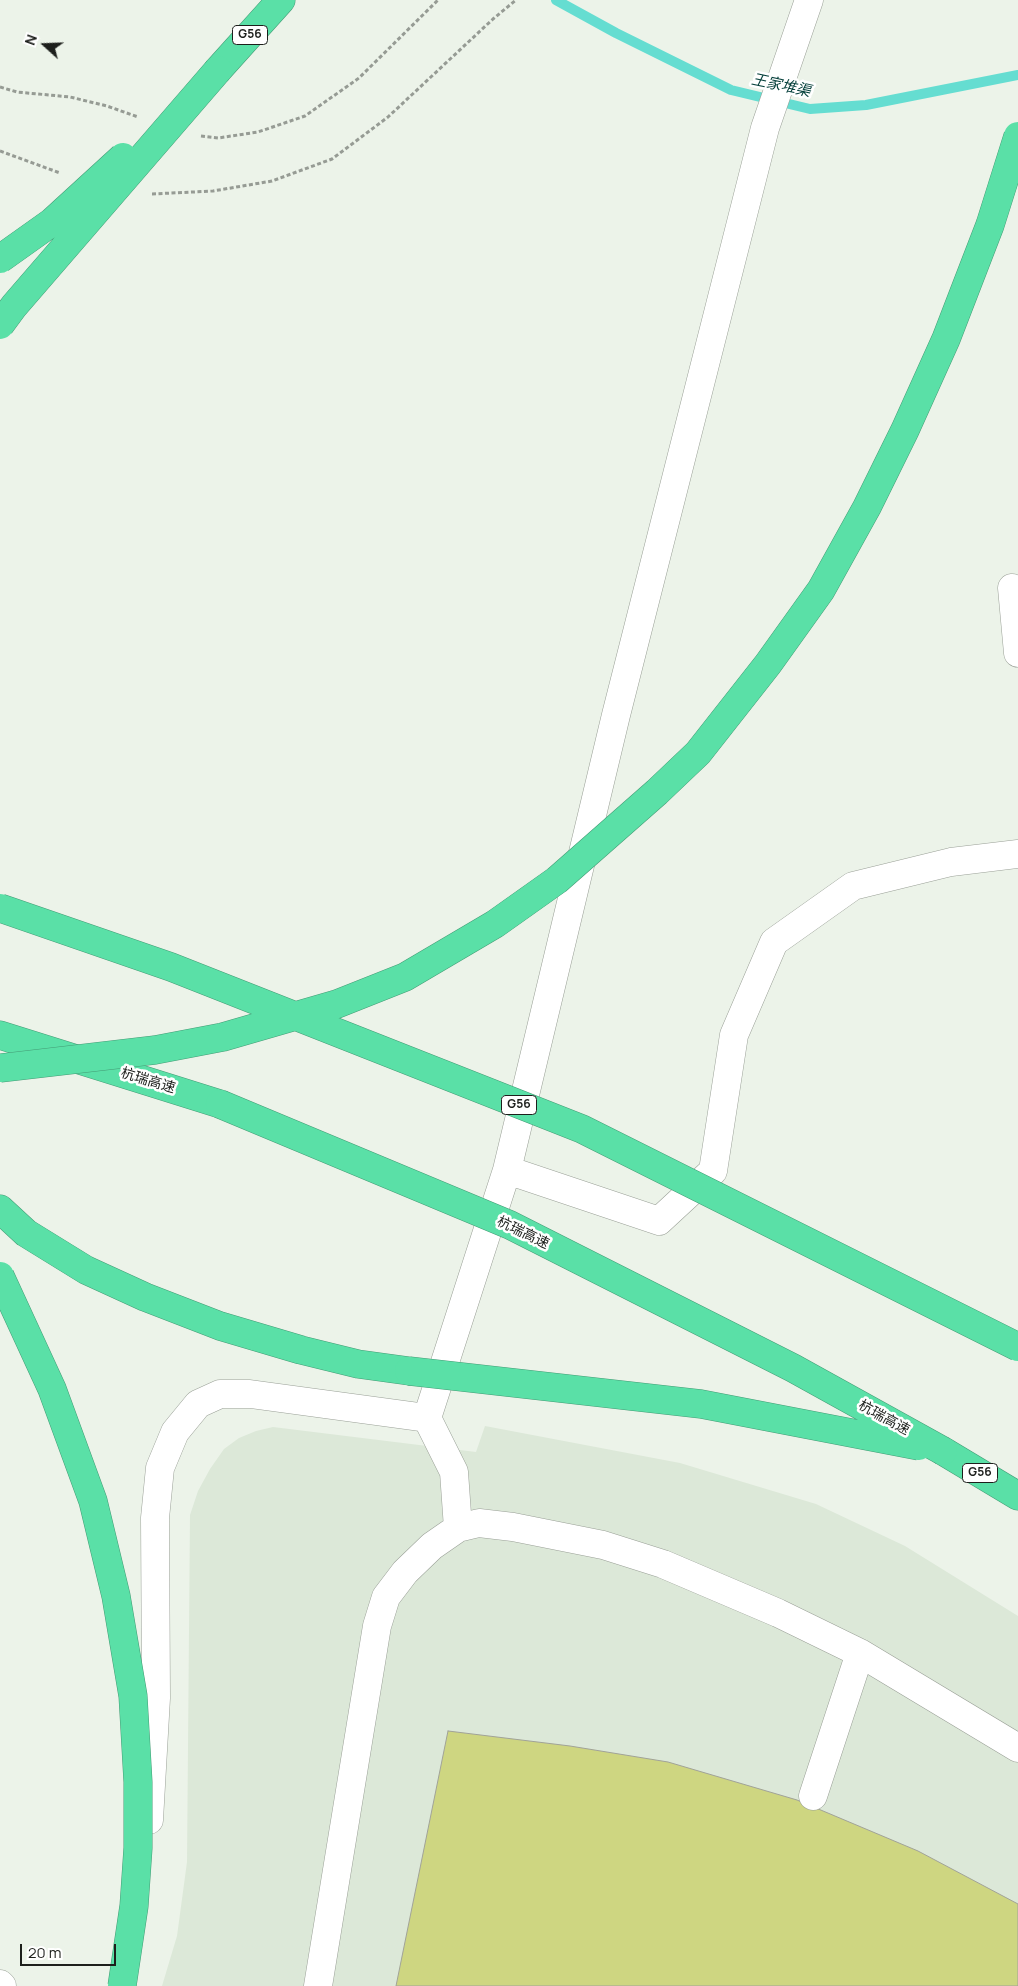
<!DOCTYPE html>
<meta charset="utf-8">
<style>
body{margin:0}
#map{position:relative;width:1018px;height:1986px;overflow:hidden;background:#ecf3e9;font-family:Manrope,sans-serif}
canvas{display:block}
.north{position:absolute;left:20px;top:20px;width:50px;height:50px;-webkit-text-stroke:4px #fff;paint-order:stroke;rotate:290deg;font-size:14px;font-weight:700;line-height:20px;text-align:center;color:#1d1f1c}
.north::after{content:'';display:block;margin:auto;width:18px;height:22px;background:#1d1f1c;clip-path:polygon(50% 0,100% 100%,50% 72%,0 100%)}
.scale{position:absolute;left:20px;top:1944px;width:96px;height:22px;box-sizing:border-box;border:2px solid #1d1f1c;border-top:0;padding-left:6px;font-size:15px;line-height:18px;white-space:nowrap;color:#1d1f1c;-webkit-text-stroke:4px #fff;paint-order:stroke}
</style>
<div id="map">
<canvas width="1018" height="1986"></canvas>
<div class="north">N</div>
<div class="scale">20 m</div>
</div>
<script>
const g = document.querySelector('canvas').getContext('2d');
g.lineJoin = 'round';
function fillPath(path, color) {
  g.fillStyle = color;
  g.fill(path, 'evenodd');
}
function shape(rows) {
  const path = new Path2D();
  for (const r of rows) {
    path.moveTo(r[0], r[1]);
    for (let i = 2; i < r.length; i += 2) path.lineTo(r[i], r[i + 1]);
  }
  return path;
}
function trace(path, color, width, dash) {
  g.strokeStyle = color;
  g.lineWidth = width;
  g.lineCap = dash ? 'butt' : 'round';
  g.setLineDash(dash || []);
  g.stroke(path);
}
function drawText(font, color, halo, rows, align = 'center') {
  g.font = font + ' Manrope,"Noto Sans SC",sans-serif';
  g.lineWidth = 5;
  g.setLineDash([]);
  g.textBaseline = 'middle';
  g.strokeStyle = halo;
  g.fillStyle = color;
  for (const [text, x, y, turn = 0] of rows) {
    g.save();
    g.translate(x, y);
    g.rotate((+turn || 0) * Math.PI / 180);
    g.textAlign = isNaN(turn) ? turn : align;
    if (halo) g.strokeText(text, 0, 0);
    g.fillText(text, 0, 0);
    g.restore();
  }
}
fillPath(shape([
 [485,1426,680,1463,816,1504,905,1546,1018,1616,1018,1986,162,1986,177,1936,187,1862,190,1515,198,1491,210,1469,224,1449,239,1438,256,1431,273,1427,476,1452]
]), '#dce8d8');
trace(shape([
 [556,0,616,33,731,90,810,109,866,105,1018,75]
]), '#65ddd1', 10);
const building = shape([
 [448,1731,570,1746,668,1762,797,1800,918,1851,1018,1904,1018,1986,396,1986,448,1731]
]);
fillPath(building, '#ced681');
trace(building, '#a1a398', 1);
const minor = shape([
 [1012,588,1018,653],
 [507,1170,659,1221,713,1171,734,1035,774,942,853,886,951,862,1018,854],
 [458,1528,454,1472,427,1418,507,1170,616,715,765,128,809,0],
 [813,1796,860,1653],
 [149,1820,156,1698,155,1518,160,1468,175,1432,198,1404,220,1394,250,1394,427,1418],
 [0,1984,2,1986],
 [318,1986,377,1626,386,1597,405,1572,432,1546,458,1528,479,1523,513,1527,603,1545,663,1564,778,1613,860,1653,1018,1748]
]);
const highway = shape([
 [218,70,281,0],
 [0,1035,220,1104],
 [0,1209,26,1233,86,1270,145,1297,220,1326,301,1350,358,1364,409,1371],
 [943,1451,1018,1496]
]);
trace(minor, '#9aa097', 29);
trace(highway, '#459c76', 29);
trace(shape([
 [0,87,17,92,70,97,107,106,138,117],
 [201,136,218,138,258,132,305,116,359,78,438,0],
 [0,151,60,173],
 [152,194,213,191,272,181,332,159,388,117,493,19,516,0]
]), '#969b94', 3, [4, 2.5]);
trace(minor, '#fff', 28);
trace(highway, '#5ae0a7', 28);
const highwayBridge = shape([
 [0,259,52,222,123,157],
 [0,325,14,306,218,70],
 [0,908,171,967,582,1129,1018,1347],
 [0,1068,155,1050,223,1037,337,1004,405,977,495,924,557,880,657,792,698,753,768,664,821,590,867,507,905,430,946,339,990,225,1018,136],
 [220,1104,510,1225,793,1368,943,1451],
 [0,1276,52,1389,93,1501,116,1596,133,1696,138,1782,138,1848,134,1906,122,1986],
 [409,1371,701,1404,919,1446]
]);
trace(highwayBridge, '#459c76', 29, []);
trace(highwayBridge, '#5ae0a7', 28);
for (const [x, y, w] of [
 [250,35,35],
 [519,1105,35],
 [980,1473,35]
]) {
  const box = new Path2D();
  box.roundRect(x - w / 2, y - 9.5, w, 19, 4);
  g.fillStyle = '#fff';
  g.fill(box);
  trace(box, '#1d1f1c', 1);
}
drawText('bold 12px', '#1d1f1c', null, [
 ["G56",250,35],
 ["G56",519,1105],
 ["G56",980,1473]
]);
drawText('14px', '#1d1f1c', '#fff', [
 ["杭瑞高速",148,1081,17],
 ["杭瑞高速",523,1233,26],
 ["杭瑞高速",884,1418,29]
]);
drawText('italic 15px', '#043f3a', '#fff', [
 ["王家堆渠",781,86,12]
]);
</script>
